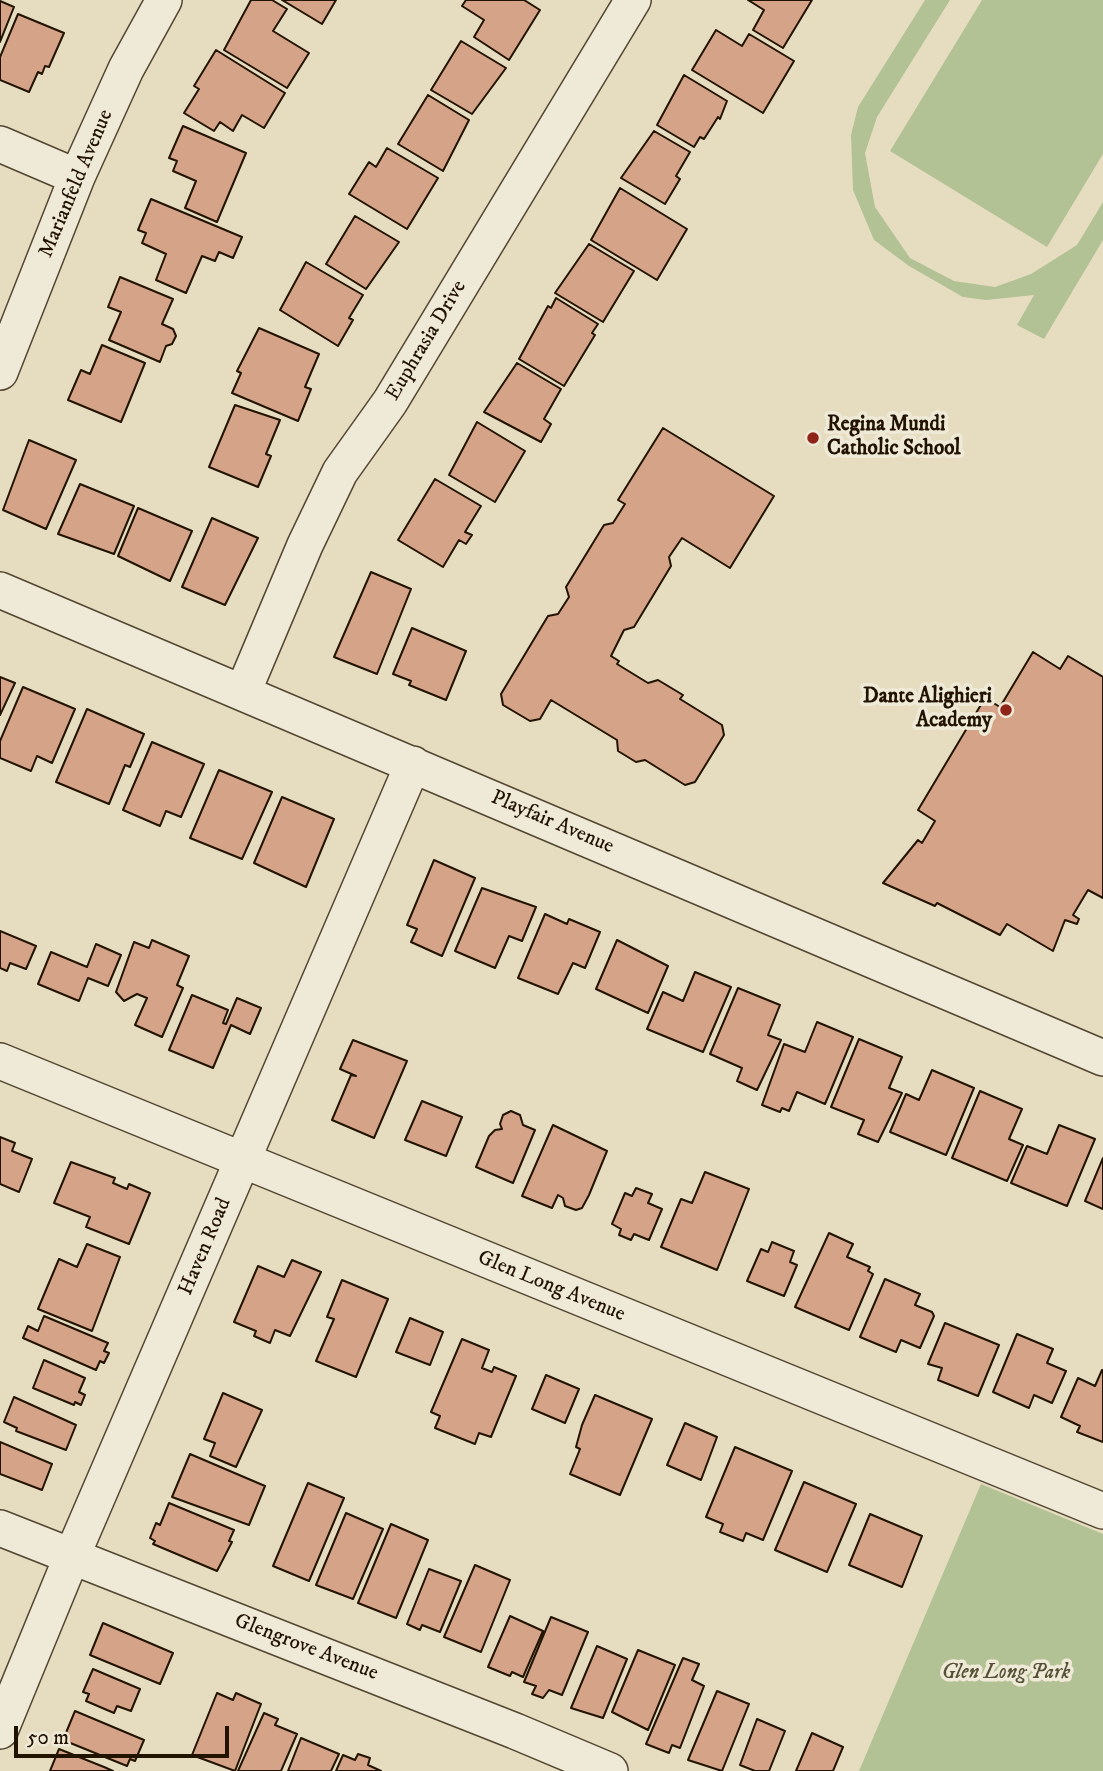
<!DOCTYPE html>
<style>
body{margin:0}
#map{position:relative;width:1103px;height:1771px;overflow:hidden;background:#e6ddc1;font-family:"IM FELL DW Pica",serif}
canvas{display:block}
.scale{position:absolute;left:14px;top:1726px;width:215px;height:32px;box-sizing:border-box;border:4px solid #221301;border-top:0;padding-left:9px;font-size:21px;line-height:24px;white-space:nowrap;color:#221301;-webkit-text-stroke:5px #efe9d7;paint-order:stroke}
</style>
<div id="map">
<canvas width="1103" height="1771"></canvas>
<div class="scale">50 m</div>
</div>
<script>
const g = document.querySelector('canvas').getContext('2d');
g.lineJoin = 'round';
function fillPath(path, color) {
  g.fillStyle = color;
  g.fill(path, 'evenodd');
}
function shape(rows) {
  const path = new Path2D();
  for (const r of rows) {
    path.moveTo(r[0], r[1]);
    for (let i = 2; i < r.length; i += 2) path.lineTo(r[i], r[i + 1]);
  }
  return path;
}
function trace(path, color, width, dash) {
  g.strokeStyle = color;
  g.lineWidth = width;
  g.lineCap = dash ? 'butt' : 'round';
  g.setLineDash(dash || []);
  g.stroke(path);
}
function drawText(font, color, halo, rows, align = 'center') {
  g.font = font + ' "IM FELL DW Pica",serif';
  g.lineWidth = 7;
  g.setLineDash([]);
  g.textBaseline = 'middle';
  g.strokeStyle = halo;
  g.fillStyle = color;
  for (const [text, x, y, turn = 0] of rows) {
    g.save();
    g.translate(x, y);
    g.rotate((+turn || 0) * Math.PI / 180);
    g.textAlign = isNaN(turn) ? turn : align;
    if (halo) g.strokeText(text, 0, 0);
    g.fillText(text, 0, 0);
    g.restore();
  }
}
fillPath(shape([
 [925,0,950,0,877,117,865,153,875,207,910,258,954,281,995,287,1031,274,1077,245,1103,202,1103,240,1044,339,1017,325,1034,295,986,300,963,297,909,266,874,240,853,190,851,135,858,107],
 [982,0,1103,0,1103,154,1047,247,890,151],
 [981,1484,1103,1534,1103,1771,859,1771]
]), '#b2c295');
const building = shape([
 [251,0,272,0,287,9,273,31,309,53,287,88,224,50,251,0],
 [282,0,336,0,322,24,282,0],
 [466,0,524,0,540,10,509,60,474,37,484,20,462,6,466,0],
 [748,0,812,0,783,48,753,30,764,10,748,0],
 [0,1,14,7,0,42,0,1],
 [18,14,64,33,49,67,45,66,42,74,38,72,29,92,0,80,0,57,18,14],
 [716,30,742,46,749,34,794,61,763,113,692,70,716,30],
 [461,41,506,68,472,114,431,90,461,41],
 [216,50,285,93,264,128,242,115,233,131,220,122,214,131,184,113,199,89,194,86,216,50],
 [684,75,727,101,720,119,718,117,704,139,700,137,694,147,657,125,684,75],
 [428,95,469,120,443,171,398,144,428,95],
 [183,126,246,153,217,222,185,208,196,181,173,171,177,161,169,158,183,126],
 [654,131,690,152,676,176,680,179,665,204,621,178,654,131],
 [387,148,438,178,407,229,349,194,369,162,376,167,387,148],
 [620,188,687,229,657,280,591,240,620,188],
 [151,199,242,237,233,258,219,252,215,261,202,256,186,293,156,280,166,254,142,243,146,233,138,230,151,199],
 [355,216,399,242,366,289,326,264,355,216],
 [589,244,634,271,603,322,555,293,589,244],
 [306,262,363,295,349,318,353,320,338,346,280,310,306,262],
 [120,277,173,299,162,324,173,329,176,336,172,344,166,346,160,362,109,340,121,312,108,307,120,277],
 [556,298,598,324,592,333,595,335,564,386,519,359,548,306,551,308,556,298],
 [259,328,319,354,305,387,311,389,298,421,232,393,241,373,237,371,259,328],
 [102,345,145,363,121,422,68,400,81,370,90,374,102,345],
 [517,363,561,389,544,419,551,424,541,442,484,412,517,363],
 [235,405,280,420,266,454,271,456,258,487,209,467,235,405],
 [477,422,525,451,495,502,449,475,477,422],
 [663,428,774,496,730,568,682,538,669,557,671,566,634,627,624,630,611,656,619,661,617,664,648,683,658,680,683,695,680,699,722,725,724,735,695,782,685,785,645,760,636,762,618,751,617,740,551,700,540,719,530,721,503,705,501,694,548,616,558,614,569,597,566,587,604,525,613,523,625,504,618,500,663,428],
 [29,440,76,460,46,529,3,510,29,440],
 [435,479,481,506,465,532,472,535,466,544,459,540,443,567,398,540,435,479],
 [80,484,134,506,114,554,58,534,80,484],
 [138,508,192,531,170,581,118,556,138,508],
 [212,518,258,538,225,605,182,587,212,518],
 [371,572,411,589,377,674,334,657,371,572],
 [412,628,466,651,446,700,409,685,411,681,393,674,412,628],
 [1033,652,1060,669,1068,656,1103,677,1103,898,1088,890,1073,915,1079,919,1077,924,1065,920,1053,951,1007,924,1000,935,937,903,935,906,883,883,918,840,922,843,935,821,918,810,985,698,1000,707,1033,652],
 [0,677,15,683,0,715,0,677],
 [23,687,75,709,52,763,37,756,31,771,0,758,0,741,23,687],
 [87,709,144,734,130,767,125,765,109,804,56,782,87,709],
 [152,742,204,764,181,817,166,811,160,826,123,810,152,742],
 [219,770,272,792,242,859,190,838,219,770],
 [282,797,334,819,306,887,254,863,282,797],
 [434,860,475,878,442,956,411,942,417,929,407,925,434,860],
 [482,888,536,907,522,941,509,936,495,968,455,951,482,888],
 [545,914,567,924,569,919,600,932,585,968,573,963,558,994,518,978,545,914],
 [0,931,36,946,26,969,10,963,7,971,0,968,0,931],
 [152,940,189,956,177,985,183,988,162,1037,135,1025,147,998,137,994,124,1001,116,992,134,942,149,948,152,940],
 [617,940,668,966,648,1013,596,989,617,940],
 [96,944,121,955,108,986,88,978,79,1001,38,984,51,952,87,967,96,944],
 [695,972,731,987,703,1052,647,1029,663,992,683,1001,695,972],
 [738,988,780,1005,768,1035,781,1040,757,1090,737,1081,742,1068,710,1054,738,988],
 [192,995,228,1010,223,1023,226,1024,237,998,261,1008,250,1034,231,1025,213,1068,169,1050,192,995],
 [817,1022,853,1037,825,1104,797,1092,789,1111,782,1108,780,1112,762,1105,784,1044,805,1052,817,1022],
 [859,1039,902,1057,889,1088,902,1093,878,1142,858,1134,864,1120,831,1107,859,1039],
 [353,1040,407,1061,374,1138,332,1120,351,1075,356,1076,340,1069,353,1040],
 [932,1070,974,1088,946,1155,890,1132,906,1094,919,1100,932,1070],
 [980,1091,1022,1109,1009,1139,1023,1145,1007,1181,952,1158,980,1091],
 [422,1101,462,1117,446,1156,405,1140,422,1101],
 [511,1111,520,1115,523,1125,535,1130,513,1183,476,1167,489,1136,495,1130,502,1129,500,1124,503,1115,511,1111],
 [553,1125,607,1151,589,1195,582,1208,576,1210,565,1206,563,1198,558,1195,552,1208,522,1196,553,1125],
 [1059,1125,1095,1139,1067,1206,1011,1183,1027,1146,1047,1154,1059,1125],
 [0,1137,15,1143,12,1151,32,1159,19,1192,0,1184,0,1137],
 [1103,1158,1103,1209,1085,1201,1103,1158],
 [71,1162,115,1178,113,1183,127,1189,129,1184,150,1193,129,1244,86,1227,90,1217,54,1203,71,1162],
 [705,1172,749,1189,717,1270,661,1247,681,1199,692,1203,705,1172],
 [636,1188,652,1194,648,1203,662,1209,649,1240,634,1234,631,1240,619,1235,621,1229,612,1224,625,1193,632,1196,636,1188],
 [829,1233,853,1244,847,1257,870,1267,868,1271,873,1274,849,1330,795,1307,829,1233],
 [772,1242,794,1251,790,1262,797,1265,784,1296,747,1281,761,1249,768,1252,772,1242],
 [87,1244,120,1257,92,1331,38,1309,59,1259,77,1267,87,1244],
 [292,1260,321,1272,290,1336,275,1330,270,1343,254,1336,256,1331,234,1322,258,1266,284,1277,292,1260],
 [885,1279,920,1294,915,1305,932,1312,934,1316,920,1348,901,1340,896,1352,860,1337,885,1279],
 [342,1280,388,1299,356,1377,316,1361,334,1319,327,1317,342,1280],
 [44,1316,108,1343,104,1351,109,1353,104,1363,100,1361,96,1370,23,1338,28,1326,38,1331,44,1316],
 [410,1318,443,1332,430,1365,396,1352,410,1318],
 [945,1323,999,1345,978,1396,938,1380,942,1368,928,1364,945,1323],
 [1017,1334,1053,1349,1047,1363,1066,1371,1052,1403,1034,1395,1029,1408,993,1392,1017,1334],
 [462,1339,489,1350,482,1368,492,1372,494,1367,516,1376,491,1437,479,1433,475,1444,435,1428,440,1416,431,1412,462,1339],
 [44,1360,85,1378,79,1392,85,1395,81,1405,75,1402,74,1405,33,1388,44,1360],
 [1102,1370,1103,1370,1103,1442,1077,1432,1080,1426,1061,1417,1078,1378,1095,1386,1102,1370],
 [546,1375,579,1389,565,1423,532,1409,546,1375],
 [223,1393,262,1410,236,1467,210,1456,215,1443,204,1439,223,1393],
 [595,1395,652,1419,620,1495,570,1474,580,1449,576,1447,582,1425,595,1395],
 [14,1397,76,1425,66,1450,16,1431,17,1428,4,1422,14,1397],
 [685,1423,717,1437,701,1480,667,1465,685,1423],
 [0,1442,52,1464,42,1490,0,1474,0,1442],
 [735,1447,792,1471,763,1540,746,1533,743,1541,720,1532,723,1524,706,1517,735,1447],
 [190,1454,265,1486,249,1525,172,1497,190,1454],
 [804,1482,856,1504,827,1572,775,1550,804,1482],
 [308,1483,344,1498,309,1581,273,1566,308,1483],
 [169,1503,234,1530,229,1541,232,1542,217,1571,153,1544,155,1541,150,1538,156,1523,160,1525,169,1503],
 [346,1513,383,1529,353,1599,316,1585,346,1513],
 [870,1514,922,1536,902,1587,849,1565,870,1514],
 [391,1524,428,1540,396,1618,358,1603,391,1524],
 [475,1565,510,1580,481,1652,444,1637,475,1565],
 [429,1569,461,1581,440,1632,422,1625,420,1630,407,1624,429,1569],
 [510,1616,543,1631,523,1677,512,1672,510,1676,488,1667,510,1616],
 [551,1617,588,1632,562,1695,549,1690,543,1698,532,1694,536,1686,524,1682,551,1617],
 [103,1623,173,1653,160,1684,90,1655,103,1623],
 [597,1646,627,1659,603,1718,571,1708,597,1646],
 [638,1650,675,1665,648,1730,612,1712,638,1650],
 [683,1658,699,1664,692,1680,704,1686,680,1748,672,1745,669,1753,646,1744,683,1658],
 [93,1669,140,1689,131,1711,117,1706,114,1713,86,1701,89,1694,83,1692,93,1669],
 [717,1691,749,1704,722,1771,688,1760,717,1691],
 [217,1693,233,1700,236,1693,261,1704,235,1771,192,1755,217,1693],
 [75,1711,144,1740,135,1761,130,1759,127,1766,63,1740,75,1711],
 [264,1713,278,1719,275,1725,297,1734,281,1771,238,1771,264,1713],
 [757,1719,785,1731,769,1771,755,1771,740,1765,757,1719],
 [812,1733,843,1747,833,1771,796,1771,812,1733],
 [301,1738,339,1754,331,1771,288,1771,301,1738],
 [59,1749,104,1767,113,1771,50,1771,59,1749],
 [358,1754,370,1758,368,1765,381,1771,336,1771,343,1755,355,1760,358,1754]
]);
fillPath(building, '#d4a388');
trace(building, '#221301', 2);
const minor = shape([
 [0,144,77,177],
 [0,372,77,177,126,69,164,0],
 [0,590,1103,1058],
 [243,692,305,545,340,472,390,402,633,0],
 [0,1061,1103,1511],
 [0,1528,515,1731,610,1771],
 [0,1731,72,1556,413,764]
]);
trace(minor, '#534631', 38);
trace(minor, '#efe9d7', 35);
for (const [x, y, r, color] of [
 [813,438,7,"#8f2418"],
 [1006,710,7,"#8f2418"]
]) {
  const dot = new Path2D();
  dot.arc(x, y, r, 0, 2 * Math.PI);
  g.fillStyle = color;
  g.fill(dot);
  trace(dot, '#efe9d7', 2.5);
}
drawText('21px', '#221301', '#efe9d7', [
 ["Marianfeld Avenue",77,184,-67],
 ["Euphrasia Drive",427,341,-59],
 ["Playfair Avenue",552,823,23],
 ["Haven Road",206,1247,-67],
 ["Glen Long Avenue",551,1287,22],
 ["Glengrove Avenue",306,1648,21]
]);
drawText('bold 21px', '#221301', '#efe9d7', [
 ["Regina Mundi",827,426],
 ["Catholic School",827,450],
 ["Dante Alighieri",992,698,"right"],
 ["Academy",992,722,"right"]
], 'left');
drawText('italic 21px', '#545035', '#efe9d7', [
 ["Glen Long Park",1006,1674]
]);
</script>
